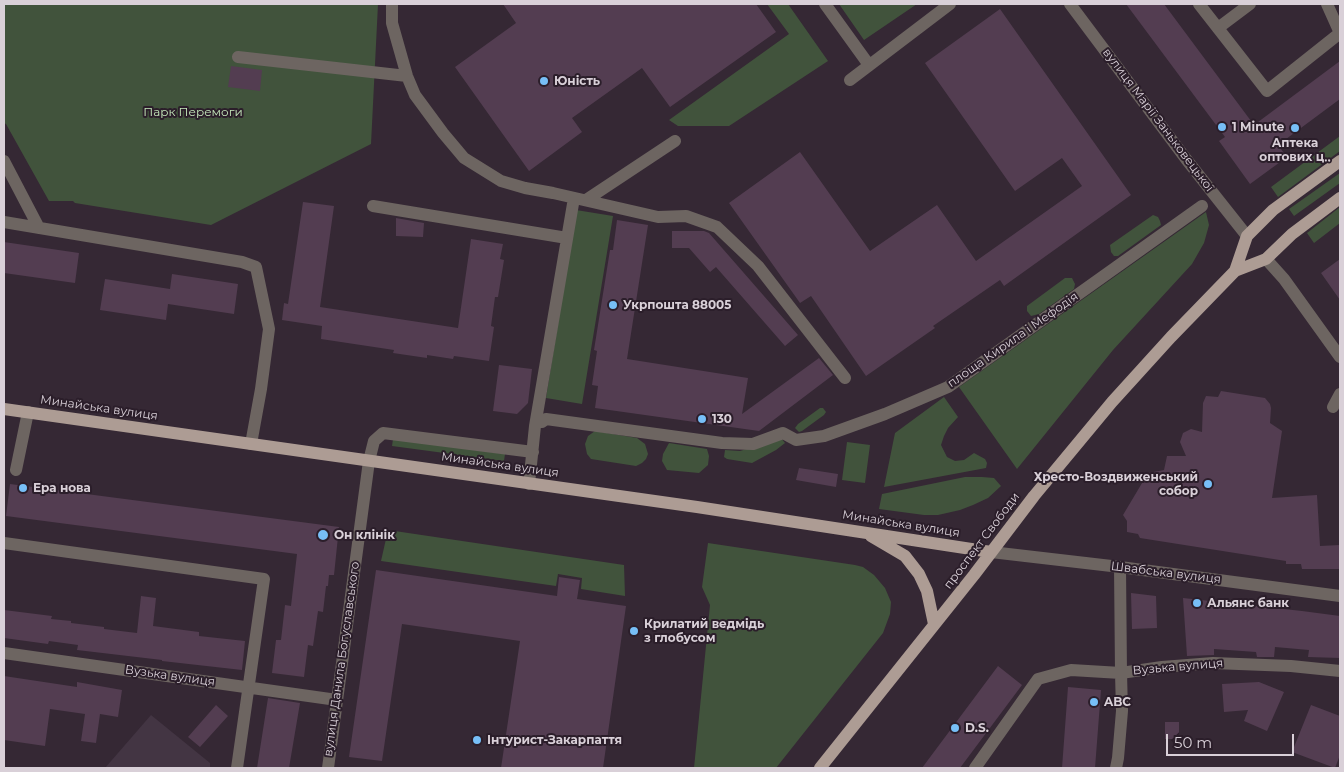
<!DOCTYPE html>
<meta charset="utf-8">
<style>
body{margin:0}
#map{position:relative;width:1344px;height:772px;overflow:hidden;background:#352834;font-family:Montserrat,sans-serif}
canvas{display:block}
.frame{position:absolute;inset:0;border:5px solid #d9d0d8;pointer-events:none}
.scale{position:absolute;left:1166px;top:734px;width:128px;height:22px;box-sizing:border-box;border:2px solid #d9d0d8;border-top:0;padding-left:6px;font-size:15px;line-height:18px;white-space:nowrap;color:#d9d0d8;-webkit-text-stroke:4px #2b1e2a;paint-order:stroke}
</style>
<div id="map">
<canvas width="1344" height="772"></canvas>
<div class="frame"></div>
<div class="scale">50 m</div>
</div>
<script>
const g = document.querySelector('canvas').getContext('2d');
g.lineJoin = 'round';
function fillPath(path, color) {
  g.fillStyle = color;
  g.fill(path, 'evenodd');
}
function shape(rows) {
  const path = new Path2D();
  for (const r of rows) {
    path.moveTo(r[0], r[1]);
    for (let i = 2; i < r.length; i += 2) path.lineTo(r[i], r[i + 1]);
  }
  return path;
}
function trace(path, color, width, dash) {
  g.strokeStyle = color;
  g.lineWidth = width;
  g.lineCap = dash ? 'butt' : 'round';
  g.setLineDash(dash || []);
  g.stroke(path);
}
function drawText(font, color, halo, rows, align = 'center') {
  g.font = font + ' Montserrat,sans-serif';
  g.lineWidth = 4;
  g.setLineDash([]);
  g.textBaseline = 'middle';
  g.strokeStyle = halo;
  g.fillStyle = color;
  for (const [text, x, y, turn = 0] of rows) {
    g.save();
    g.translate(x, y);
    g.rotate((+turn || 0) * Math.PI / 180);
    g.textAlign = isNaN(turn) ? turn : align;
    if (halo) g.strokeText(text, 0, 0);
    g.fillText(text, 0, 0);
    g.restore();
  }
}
fillPath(shape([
 [151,715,210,763,210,768,105,768]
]), '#433543');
fillPath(shape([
 [4,4,378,4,371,144,211,225,75,203,73,201,49,201,6,124,4,123],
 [767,4,788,4,828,61,729,126,678,126,669,120,789,34],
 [839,4,917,4,864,40],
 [1340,136,1340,151,1278,197,1271,187],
 [1340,173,1340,183,1294,216,1289,209],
 [1340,207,1340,223,1314,243,1307,233],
 [576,210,613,216,582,404,546,398],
 [1206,212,1209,225,1204,243,1192,264,1113,350,1017,469,959,387],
 [1153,215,1158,217,1160,221,1161,225,1118,256,1114,256,1111,252,1110,245],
 [1065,278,1072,278,1075,284,1074,289,1039,314,1031,316,1027,311,1027,306],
 [944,397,958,417,948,428,944,436,941,445,947,457,955,461,964,460,974,453,985,459,987,463,986,468,884,487,895,433],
 [820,408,823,408,826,412,824,415,802,431,799,432,795,428,798,424],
 [595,431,637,438,645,444,648,454,646,459,642,463,636,466,591,459,587,454,585,444,588,436],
 [781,438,785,443,776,450,752,463,727,459,724,457,725,450,740,451],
 [393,439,505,454,504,461,392,446],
 [847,442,870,445,865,483,842,480],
 [669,443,707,449,709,456,708,465,699,473,667,470,662,461,663,454],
 [965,477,982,477,994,478,1001,486,988,498,973,505,960,510,938,515,924,515,879,509,882,494],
 [388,530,624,565,625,596,581,589,582,578,558,574,556,586,381,561],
 [708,543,855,565,863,567,874,575,885,588,891,602,890,614,883,633,776,768,694,768,710,605,702,587]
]), '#41533c');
fillPath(shape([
 [503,4,756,4,776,32,670,107,642,68,572,118,582,132,529,171,455,67,516,23],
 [1126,4,1164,4,1254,125,1340,61,1340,99,1278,145,1287,157,1250,184,1219,141,1225,137],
 [1000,9,1131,195,1004,286,1000,280,933,326,935,328,866,376,811,296,800,303,729,203,800,152,870,251,937,205,976,261,1082,186,1062,158,1015,191,925,63],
 [231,66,262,70,260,91,228,87],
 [303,202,334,206,320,307,458,328,471,239,503,244,500,259,504,260,498,297,495,297,491,326,494,327,489,361,454,356,453,359,427,355,427,358,393,353,394,350,321,339,322,326,282,320,284,303,288,304],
 [396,218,424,223,423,237,396,236],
 [617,220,648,225,627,359,748,378,742,414,819,358,833,375,759,431,595,408,598,386,592,385,597,351,594,350,610,250,613,250],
 [672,231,704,231,709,233,798,335,785,346,716,267,710,272,689,248,672,248],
 [4,242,79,253,75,283,4,273],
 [1340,259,1340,300,1321,273],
 [172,274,238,284,234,314,168,304,166,320,100,310,105,279,170,289],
 [499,365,532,369,528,403,517,414,493,411],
 [1221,391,1265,398,1270,404,1271,408,1270,423,1282,431,1272,498,1317,495,1320,546,1340,545,1340,569,1302,569,1301,564,1286,564,1286,561,1140,538,1138,534,1127,532,1127,521,1123,515,1148,473,1164,470,1167,456,1186,456,1180,442,1183,433,1191,429,1202,432,1203,403,1206,396,1218,397],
 [799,468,838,474,836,487,796,480],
 [10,484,339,527,334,575,329,575,328,586,326,586,323,612,318,611,313,646,308,645,304,677,272,673,276,640,281,640,285,605,291,606,297,554,6,516],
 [376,570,557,596,559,577,580,580,577,599,626,606,603,768,501,768,520,641,402,624,382,761,349,757],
 [1131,593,1156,596,1157,628,1132,629],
 [141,596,156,598,153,626,199,632,199,636,245,641,242,670,162,661,162,660,77,650,78,645,49,641,48,644,4,638,4,610,52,616,51,619,71,621,71,623,104,627,104,629,137,633],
 [1183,598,1302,611,1340,616,1340,658,1308,657,1309,650,1275,647,1274,657,1257,657,1256,652,1214,649,1214,655,1187,656],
 [998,666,1022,685,960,768,922,768],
 [4,676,77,687,77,682,122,690,118,717,100,714,96,743,81,741,85,714,50,709,45,746,4,740],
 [1259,682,1284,692,1267,731,1244,721,1248,710,1224,712,1222,684],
 [1068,687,1101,690,1095,768,1062,768],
 [268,698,300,703,289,768,257,768],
 [216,705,228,716,200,747,188,737],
 [1311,705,1340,716,1340,755,1335,768,1292,752],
 [1165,722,1179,722,1179,739,1165,739]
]), '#533d51');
trace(shape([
 [392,4,392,23,407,76,415,95,443,133,464,158,501,181,525,188,553,193,658,217,686,216,717,227,758,266,845,378],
 [825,4,869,65],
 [1070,4,1186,159,1247,236],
 [1199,4,1267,91,1340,33,1327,4],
 [1218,28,1250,4],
 [238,57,407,76],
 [850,80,950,4],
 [4,161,39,228],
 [586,200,675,141],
 [373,206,567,238],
 [4,222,242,262,256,267,269,329,261,389,251,444],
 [1266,259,1284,279,1340,357],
 [1333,407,1340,394],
 [542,422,546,419,722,443,753,444,783,433,796,440,824,436,885,414,948,387,1202,206],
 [16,470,28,412],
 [529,484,535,426,574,198],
 [4,543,264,579,237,768],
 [991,552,1120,567,1340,596],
 [1120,567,1121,673,1162,667,1213,663,1291,666,1340,671],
 [4,653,337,700],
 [328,768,369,461,374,441,383,433,533,452],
 [975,768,1038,679,1071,670,1121,673,1122,711,1118,758,1116,768]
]), '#6d6561', 12);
trace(shape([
 [1235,271,1247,236,1273,210,1340,161],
 [4,409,697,507,991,552],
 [871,536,905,556,919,574,927,591,934,624],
 [820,768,974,575,1034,496,1112,402,1171,337,1235,271,1266,259,1292,234,1340,198]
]), '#ad9c94', 12);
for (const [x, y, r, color] of [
 [544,81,5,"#77bff7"],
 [1222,127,5,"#77bff7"],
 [1295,128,5,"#77bff7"],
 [613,305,5,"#77bff7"],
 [702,419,5,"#77bff7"],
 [1208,484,5,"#77bff7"],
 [23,488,5,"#77bff7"],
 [323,535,6,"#77bff7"],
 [1197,603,5,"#77bff7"],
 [634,631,5,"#77bff7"],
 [1094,702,5,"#77bff7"],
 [955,728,5,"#77bff7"],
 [477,740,5,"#77bff7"]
]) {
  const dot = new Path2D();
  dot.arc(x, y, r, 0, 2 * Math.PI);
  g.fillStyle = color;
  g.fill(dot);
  trace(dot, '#2b1e2a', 2);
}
drawText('bold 12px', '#d9d0d8', '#2b1e2a', [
 ["Юність",554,81],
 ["1 Minute",1232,127],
 ["Аптека",1295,143,"center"],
 ["оптових ц‥",1295,157,"center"],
 ["Укрпошта 88005",623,305],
 ["130",712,419],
 ["Хресто-Воздвиженський",1198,477,"right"],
 ["собор",1198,491,"right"],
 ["Ера нова",33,488],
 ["Он клінік",334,535],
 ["Альянс банк",1207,603],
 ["Крилатий ведмідь",644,624],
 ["з глобусом",644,638],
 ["ABC",1104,702],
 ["D.S.",965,728],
 ["Інтурист-Закарпаття",487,740]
], 'left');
drawText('12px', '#c5e9bb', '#2b1e2a', [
 ["Парк Перемоги",193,112]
]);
drawText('12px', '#d9d0d8', '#2b1e2a', [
 ["вулиця Марії Заньковецької",1158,120,53],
 ["площа Кирила і Мефодія",1013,340,-35],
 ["Минайська вулиця",99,408,8],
 ["Минайська вулиця",500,465,8],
 ["Минайська вулиця",901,524,9],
 ["проспект Свободи",982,541,-53],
 ["Швабська вулиця",1166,573,7],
 ["вулиця Данила Богуславського",342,659,-82],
 ["Вузька вулиця",1178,667,-5],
 ["Вузька вулиця",170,676,8]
]);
</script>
